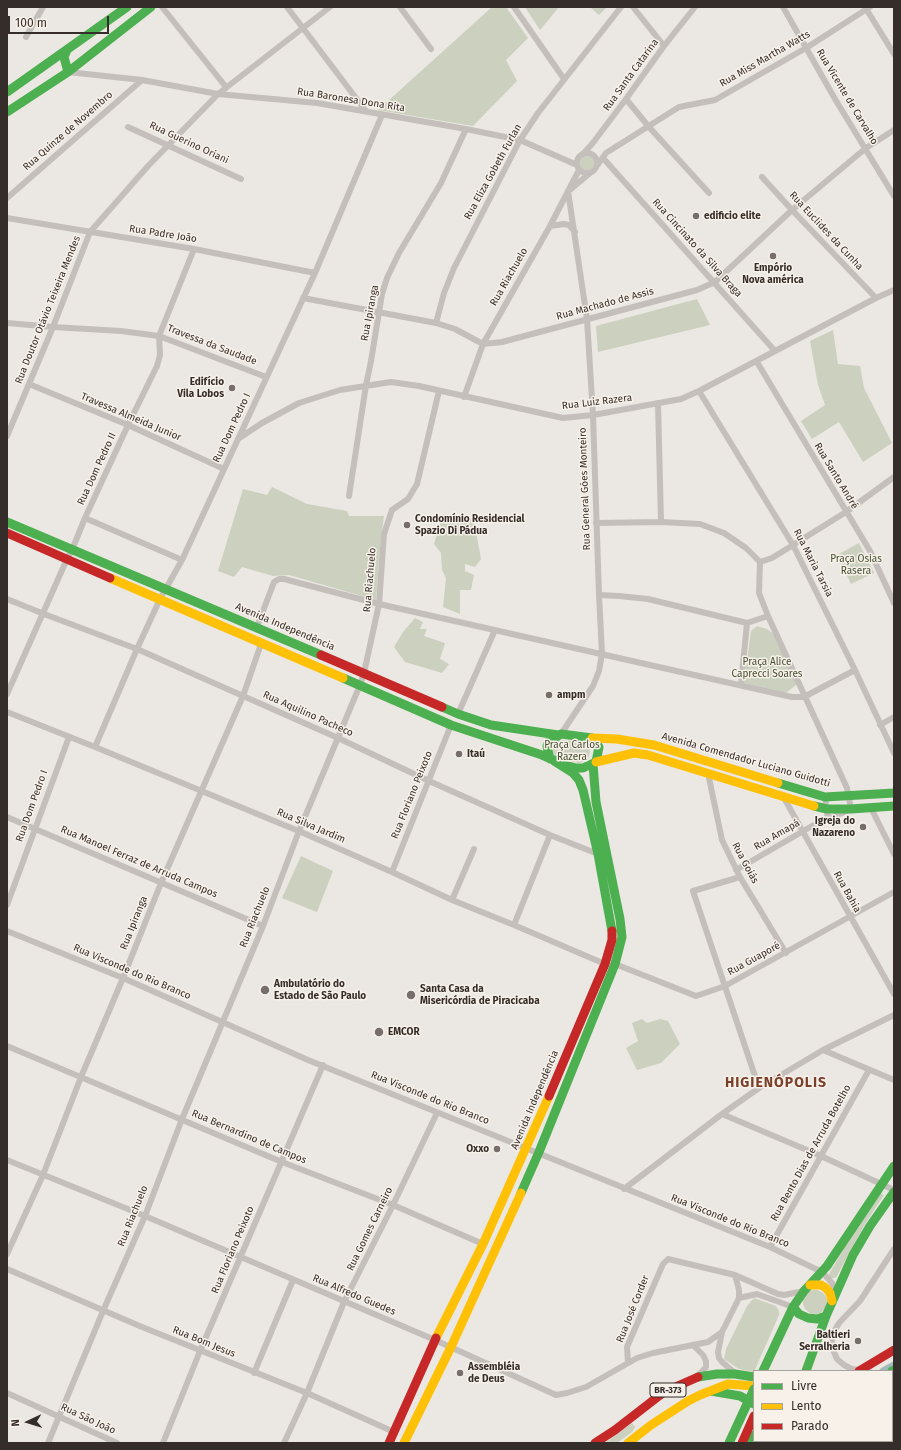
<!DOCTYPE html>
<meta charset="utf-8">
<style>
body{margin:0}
#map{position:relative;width:901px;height:1450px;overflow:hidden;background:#ebe7e2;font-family:"Fira Sans",sans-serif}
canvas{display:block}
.frame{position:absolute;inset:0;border:8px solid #352d29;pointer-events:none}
.legend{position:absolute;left:753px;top:1370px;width:140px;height:72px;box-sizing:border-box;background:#f7f1ea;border:1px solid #a9a39d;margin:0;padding:5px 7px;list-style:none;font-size:12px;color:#352d29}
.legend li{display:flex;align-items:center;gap:8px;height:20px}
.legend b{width:20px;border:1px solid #a9a39d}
.north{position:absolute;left:8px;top:1402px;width:40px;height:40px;-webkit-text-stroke:3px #f7f1ea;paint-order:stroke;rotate:266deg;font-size:11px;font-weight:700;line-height:16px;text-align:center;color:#352d29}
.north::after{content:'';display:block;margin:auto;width:14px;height:18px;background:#352d29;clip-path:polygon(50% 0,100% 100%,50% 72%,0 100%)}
.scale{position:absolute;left:8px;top:16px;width:101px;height:18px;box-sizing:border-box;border:2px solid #352d29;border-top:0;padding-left:5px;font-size:12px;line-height:14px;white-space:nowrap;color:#352d29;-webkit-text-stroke:3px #f7f1ea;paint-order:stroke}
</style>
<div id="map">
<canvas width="901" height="1450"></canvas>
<div class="frame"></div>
<ul class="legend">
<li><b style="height:5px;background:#4caf50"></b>Livre</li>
<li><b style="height:5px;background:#ffc107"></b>Lento</li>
<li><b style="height:5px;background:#c62828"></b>Parado</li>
</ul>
<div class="north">N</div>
<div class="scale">100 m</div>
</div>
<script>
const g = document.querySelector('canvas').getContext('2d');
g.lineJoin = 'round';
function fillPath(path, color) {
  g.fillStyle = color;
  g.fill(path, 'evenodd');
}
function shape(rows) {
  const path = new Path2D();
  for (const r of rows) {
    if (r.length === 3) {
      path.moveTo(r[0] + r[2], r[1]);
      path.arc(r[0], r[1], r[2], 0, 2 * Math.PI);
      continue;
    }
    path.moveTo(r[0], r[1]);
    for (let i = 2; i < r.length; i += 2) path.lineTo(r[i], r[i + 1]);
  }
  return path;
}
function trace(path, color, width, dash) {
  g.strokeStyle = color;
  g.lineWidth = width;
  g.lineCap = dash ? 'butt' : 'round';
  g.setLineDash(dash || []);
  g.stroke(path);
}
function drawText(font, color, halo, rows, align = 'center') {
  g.font = font + ' "Fira Sans",sans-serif';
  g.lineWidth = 3;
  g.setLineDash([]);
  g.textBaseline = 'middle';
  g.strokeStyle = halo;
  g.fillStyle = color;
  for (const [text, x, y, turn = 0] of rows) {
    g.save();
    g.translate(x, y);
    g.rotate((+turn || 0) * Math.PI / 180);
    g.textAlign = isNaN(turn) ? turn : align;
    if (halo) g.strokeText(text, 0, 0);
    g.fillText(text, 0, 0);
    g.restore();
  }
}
fillPath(shape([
 [492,7,506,7,528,38,506,60,517,81,473,126,378,110],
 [525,7,559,7,540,30],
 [590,7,607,7,599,15],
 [587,163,7],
 [697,299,710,325,598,352,596,326],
 [833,330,838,364,860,366,864,388,892,443,863,462,839,422,812,439,801,421,825,405,818,385,810,341],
 [272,487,307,504,347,511,349,516,384,516,381,537,376,600,289,575,273,576,242,567,234,577,218,571,243,489,267,495],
 [443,514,475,519,476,532,481,559,475,567,465,564,465,571,474,575,471,590,460,590,460,614,443,607,446,578,442,570,441,553,434,544],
 [859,543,874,573,851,584,837,555],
 [415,618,423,622,420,629,427,629,424,636,445,643,440,659,449,664,442,673,405,662,394,647,403,632],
 [757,626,767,629,774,634,797,684,786,693,744,683,751,631],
 [559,740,575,741,589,746,590,751,588,759,586,761,579,763,556,758,553,752,554,746,555,742],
 [301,856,333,871,317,912,282,898],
 [642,1019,647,1023,660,1019,668,1021,680,1044,661,1063,637,1070,626,1048,638,1041,632,1023],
 [880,1193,884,1195,865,1224,837,1276,835,1278,831,1278,829,1277,829,1274,870,1206],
 [815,1302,12],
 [754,1298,776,1306,779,1311,779,1315,754,1372,739,1369,724,1359,726,1349,747,1306],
 [632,1423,635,1427,632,1432,617,1443,605,1443]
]), '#ccd0be');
trace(shape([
 [883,1371,894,1365]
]), '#a0baba', 7);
trace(shape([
 [162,7,226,87],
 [287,7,365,110],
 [400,7,431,49],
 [514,7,564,79],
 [633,7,664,46],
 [783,7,835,99,894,196],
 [865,7,894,54],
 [26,37,43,7],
 [68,72,142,80,218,94,317,103,466,129,520,140,577,165],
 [626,99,649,127,709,193],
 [128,127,241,179],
 [587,163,10],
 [583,154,592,144,626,99,664,46,695,7],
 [603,158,775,351],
 [596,167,606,153,679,107,715,100,806,48,870,7],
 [762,177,792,210,876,298],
 [571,189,590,173],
 [7,198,142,80],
 [7,218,194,249,315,273],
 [550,226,564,224,569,225,575,232],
 [303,298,436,323,455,329,483,344,502,342,697,290,715,282,792,210,866,148,894,130],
 [7,323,53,327,121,331,159,336,266,377],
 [436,323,444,293,454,268,520,140,538,113,621,7],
 [757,362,870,551,894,603],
 [29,384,128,425,224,469],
 [699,391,793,545,855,670,894,753],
 [464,397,483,344,550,226,579,170],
 [658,403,661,522],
 [7,436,53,327,90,232,148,166,218,94,330,7],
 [238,439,262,423,299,403,340,390,391,382,419,386,563,418,593,415,681,399,699,391,876,298,894,290],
 [349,496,366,385,371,361,382,294,387,278,399,253,441,183,466,129],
 [85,518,182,560],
 [596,523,661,522,700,524,724,533,746,548,760,562],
 [760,562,772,558,793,545,846,512,894,477],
 [599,595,619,596,648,599,747,623,768,616],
 [7,599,44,614,137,649,338,738,429,781,550,835,598,854],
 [257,627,274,582,279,579,284,579,379,604,792,697,804,697,855,670],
 [741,684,747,623],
 [7,694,67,559,72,550,85,518,128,425,157,366,160,355,159,336,194,249],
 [7,712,95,747,301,832,392,872,452,900,514,925,605,964],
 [458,714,495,630],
 [880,725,894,717],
 [561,734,593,686,599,671,602,654,599,595,593,415,587,319,568,191],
 [95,747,137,649,160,599,182,560,315,273,382,115],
 [708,773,722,840,740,877,786,953],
 [825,797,828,820],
 [784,798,894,994],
 [871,808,894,854],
 [7,817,263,926],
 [736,870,812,826,851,809,847,788,768,616,759,593,760,562],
 [392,872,451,725],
 [740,877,693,891,759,1088],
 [452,900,474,849],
 [7,905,69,737],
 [514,925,550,835],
 [7,931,123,978,308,1060,770,1247,822,1272,832,1283,836,1293],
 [615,964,696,996,725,986,894,892],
 [7,1046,282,1162,393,1205,483,1244],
 [823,1050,894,1080],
 [722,1114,821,1156,894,1190],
 [7,1160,145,1216,435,1340,556,1395,567,1393,586,1387,637,1358,653,1353,708,1342,722,1332],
 [624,1189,722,1114,759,1088,823,1050,894,1015],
 [770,1247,869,1070],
 [7,1254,43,1175,81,1077,123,978,161,883,243,696,261,644],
 [7,1269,142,1327,307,1393,394,1432],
 [739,1298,757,1294,793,1307],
 [693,1345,703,1355,706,1361,706,1367,697,1377],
 [628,1363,627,1347,663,1264,668,1259,735,1275,778,1294,784,1295,804,1291],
 [860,1370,852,1369,844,1365,837,1359,833,1350,832,1340,835,1330,839,1323,860,1301,894,1249],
 [254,1373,293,1280],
 [735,1373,722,1362,719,1358,718,1352,722,1332,739,1298,739,1290,735,1275],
 [7,1393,117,1443],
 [48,1443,103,1311,145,1216,182,1119,263,926,299,831,360,685,364,673,379,604,384,534,392,510,408,499,417,484,439,391],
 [163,1443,200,1351,323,1065],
 [284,1443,307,1393,344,1302,393,1205,437,1113],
 [799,1443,800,1441]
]), '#c4bfbb', 6);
trace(shape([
 [67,50,64,57,68,72],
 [7,92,127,7],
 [7,112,68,72,151,7],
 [7,522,321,655],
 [343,678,451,725,542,755,565,765,576,768,583,768,596,762,599,747,592,738,561,734,549,741,547,746,550,759],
 [442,707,458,714,491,725,558,735],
 [554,761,573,773,579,780,583,790,598,854,612,931],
 [778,783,825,797,894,793],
 [814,806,827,809,851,809,894,806],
 [521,1193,539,1152,615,964,622,937,620,919,596,802,593,764],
 [793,1307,799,1314,808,1318,817,1319,826,1316],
 [763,1371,793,1307,804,1291,827,1266,894,1166],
 [806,1371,826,1316,853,1255,870,1226,894,1192],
 [892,1371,894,1370],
 [698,1377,717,1374,735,1374,754,1377],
 [711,1391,740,1396,754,1404],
 [751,1443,754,1435],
 [776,1443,777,1441]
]), '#4caf50', 9);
trace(shape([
 [110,578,343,678],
 [592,738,617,739,654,745,778,783],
 [596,762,634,753,648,755,814,806],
 [810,1285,821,1285,826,1288,830,1293,832,1301],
 [436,1338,483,1244,549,1096],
 [404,1443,451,1347,521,1193],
 [628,1443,651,1425,688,1401,700,1395,728,1384,754,1386]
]), '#ffc107', 9);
trace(shape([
 [7,533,110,578],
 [321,655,442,707],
 [549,1096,605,964,612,940,612,931],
 [859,1371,894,1350],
 [389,1443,436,1338],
 [595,1443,615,1430,664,1392,698,1377],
 [742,1443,754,1416]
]), '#c62828', 9);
trace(shape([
 [729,1443,754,1389]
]), '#4caf50', 9);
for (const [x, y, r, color] of [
 [696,216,4,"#756e6a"],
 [773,256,4,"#756e6a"],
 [232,388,4,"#756e6a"],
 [407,525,4,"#756e6a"],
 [549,695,4,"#756e6a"],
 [459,754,4,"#756e6a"],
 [863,827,4,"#756e6a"],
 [265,990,5,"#756e6a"],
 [411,995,5,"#756e6a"],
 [379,1032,5,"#756e6a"],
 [497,1149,4,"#756e6a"],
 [858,1341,4,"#756e6a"],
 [460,1373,4,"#756e6a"]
]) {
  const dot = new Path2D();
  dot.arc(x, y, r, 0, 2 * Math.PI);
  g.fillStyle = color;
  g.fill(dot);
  trace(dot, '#f7f1ea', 1.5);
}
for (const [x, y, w] of [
 [668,1390,36]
]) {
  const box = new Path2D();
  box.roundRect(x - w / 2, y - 7, w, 14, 3);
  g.fillStyle = '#f7f1ea';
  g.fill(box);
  trace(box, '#352d29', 1);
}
drawText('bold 9px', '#352d29', null, [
 ["BR-373",668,1390]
]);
drawText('10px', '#352d29', '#f7f1ea', [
 ["Rua Miss Martha Watts",765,59,-30],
 ["Rua Santa Catarina",631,75,-54],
 ["Rua Vicente de Carvalho",847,97,59],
 ["Rua Baronesa Dona Rita",351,100,9],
 ["Rua Quinze de Novembro",68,131,-41],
 ["Rua Guerino Oriani",189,143,25],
 ["Rua Eliza Gobeth Furlan",493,172,-61],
 ["Rua Euclides da Cunha",826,231,47],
 ["Rua Padre João",163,234,9],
 ["Rua Cincinato da Silva Braga",697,248,48],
 ["Rua Riachuelo",509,277,-60],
 ["Rua Machado de Assis",605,304,-15],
 ["Rua Doutor Otávio Teixeira Mendes",48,310,-68],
 ["Rua Ipiranga",370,313,-79],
 ["Travessa da Saudade",212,345,21],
 ["Rua Luiz Razera",597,402,-7],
 ["Travessa Almeida Junior",131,417,23],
 ["Rua Dom Pedro I",232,428,-65],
 ["Rua Dom Pedro II",97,469,-65],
 ["Rua Santo André",836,476,59],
 ["Rua General Góes Monteiro",585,489,-92],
 ["Rua Maria Tarsia",813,563,63],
 ["Rua Riachuelo",370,580,-85],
 ["Avenida Independência",285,627,23],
 ["Rua Aquilino Pacheco",308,714,24],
 ["Avenida Comendador Luciano Guidotti",746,760,16],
 ["Rua Floriano Peixoto",412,795,-68],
 ["Rua Dom Pedro I",32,806,-70],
 ["Rua Silva Jardim",311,826,23],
 ["Rua Amapá",777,835,-30],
 ["Rua Manoel Ferraz de Arruda Campos",139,862,23],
 ["Rua Goiás",745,863,62],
 ["Rua Bahia",847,892,61],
 ["Rua Riachuelo",255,917,-68],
 ["Rua Ipiranga",134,923,-68],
 ["Rua Guaporé",754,959,-29],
 ["Rua Visconde do Rio Branco",132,972,23],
 ["Rua Visconde do Rio Branco",430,1098,22],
 ["Avenida Independência",535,1100,-67],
 ["Rua Bernardino de Campos",249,1137,23],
 ["Rua Bento Dias de Arruda Botelho",811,1153,-61],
 ["Rua Riachuelo",133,1216,-68],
 ["Rua Visconde do Rio Branco",730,1221,22],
 ["Rua Gomes Carneiro",370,1229,-64],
 ["Rua Floriano Peixoto",233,1250,-67],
 ["Rua Alfredo Guedes",354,1295,23],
 ["Rua José Corder",633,1309,-68],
 ["Rua Bom Jesus",204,1342,22],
 ["Rua São João",88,1419,25]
]);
drawText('bold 10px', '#352d29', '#f7f1ea', [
 ["edificio elite",704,216],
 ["Empório",773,268,"center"],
 ["Nova américa",773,280,"center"],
 ["Edifício",224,382,"right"],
 ["Vila Lobos",224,394,"right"],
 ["Condomínio Residencial",415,519],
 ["Spazio Di Pádua",415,531],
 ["ampm",557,695],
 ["Itaú",467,754],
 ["Igreja do",855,821,"right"],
 ["Nazareno",855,833,"right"],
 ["Ambulatório do",274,984],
 ["Estado de São Paulo",274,996],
 ["Santa Casa da",420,989],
 ["Misericórdia de Piracicaba",420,1001],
 ["EMCOR",388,1032],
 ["Oxxo",489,1149,"right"],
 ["Baltieri",850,1335,"right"],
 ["Serralheria",850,1347,"right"],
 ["Assembléia",468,1367],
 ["de Deus",468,1379]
], 'left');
drawText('10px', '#445030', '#f7f1ea', [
 ["Praça Osias",856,559],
 ["Rasera",856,571],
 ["Praça Alice",767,662],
 ["Caprecci Soares",767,674],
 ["Praça Carlos",572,745],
 ["Razera",572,757]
]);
g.letterSpacing = '1px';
drawText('bold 14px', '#7a402c', '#f7f1ea', [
 ["HIGIENÓPOLIS",776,1083]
]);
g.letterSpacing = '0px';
</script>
